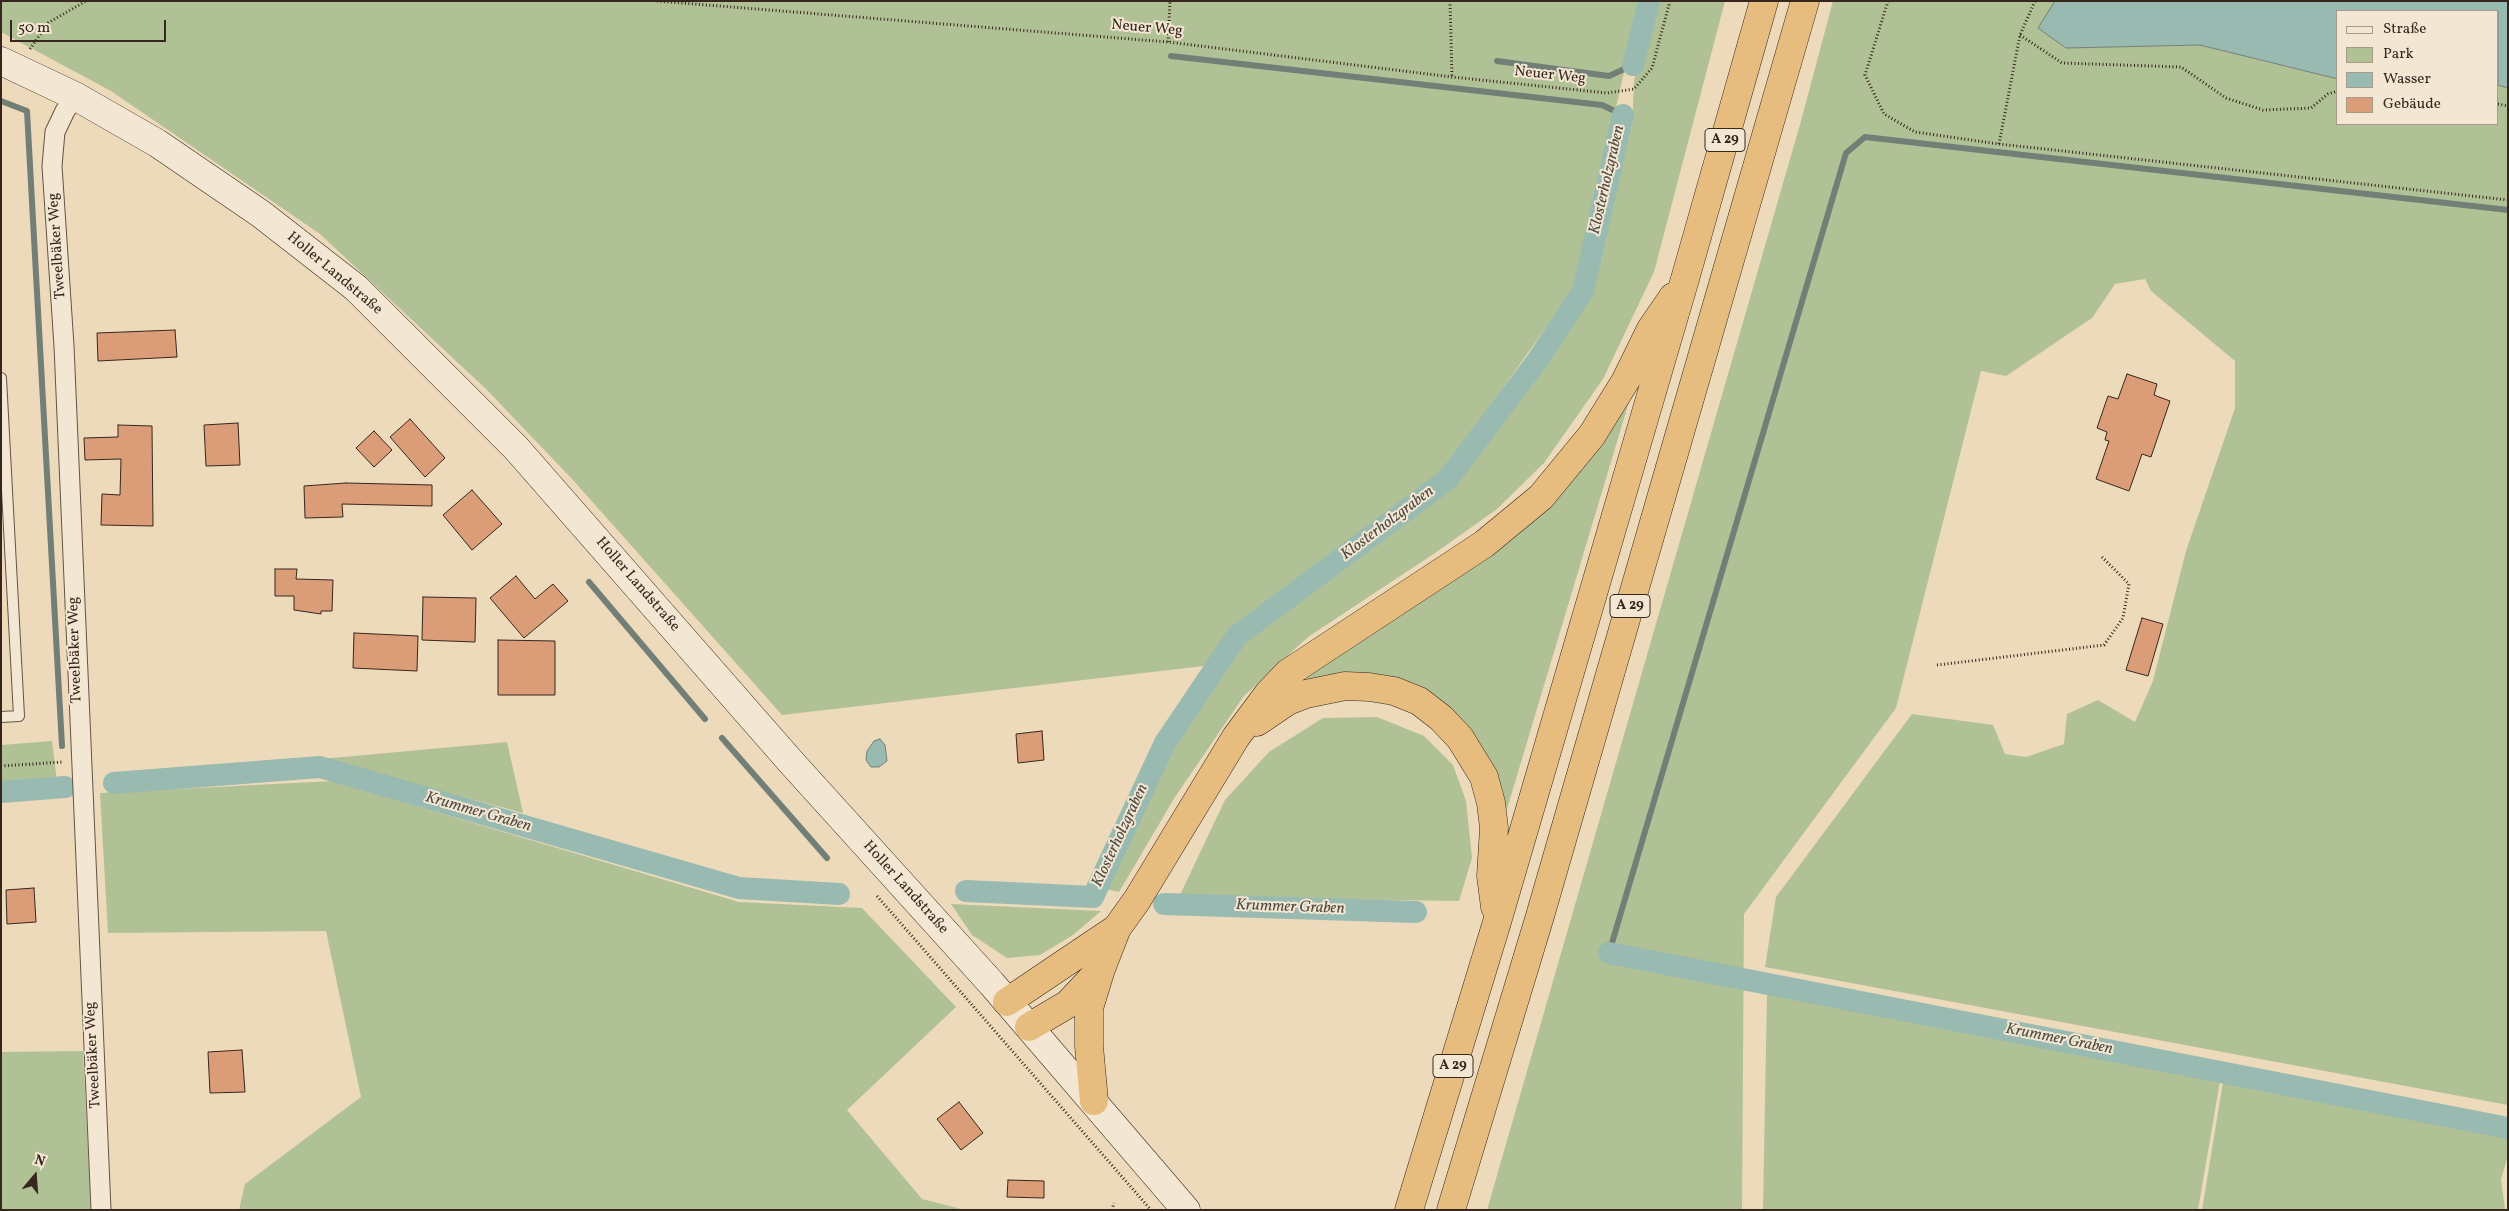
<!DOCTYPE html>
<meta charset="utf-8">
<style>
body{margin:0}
#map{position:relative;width:2509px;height:1211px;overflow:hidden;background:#ecdabb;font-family:Vollkorn,serif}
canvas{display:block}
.frame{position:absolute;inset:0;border:2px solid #37261e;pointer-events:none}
.legend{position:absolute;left:2336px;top:10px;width:162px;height:115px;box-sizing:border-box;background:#f3e7d3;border:1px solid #a89a8b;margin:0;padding:6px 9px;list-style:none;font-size:15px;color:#37261e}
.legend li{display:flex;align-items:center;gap:10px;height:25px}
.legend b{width:25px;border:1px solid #a89a8b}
.north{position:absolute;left:10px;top:1151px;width:50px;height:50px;-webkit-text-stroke:4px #f3e7d3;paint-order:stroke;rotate:18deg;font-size:14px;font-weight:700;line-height:20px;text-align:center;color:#37261e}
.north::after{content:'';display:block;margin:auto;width:18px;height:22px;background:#37261e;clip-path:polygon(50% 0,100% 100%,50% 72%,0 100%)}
.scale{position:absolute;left:10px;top:20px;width:156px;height:22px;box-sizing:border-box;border:2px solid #37261e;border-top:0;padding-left:6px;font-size:15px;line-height:18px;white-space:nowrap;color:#37261e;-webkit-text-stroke:4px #f3e7d3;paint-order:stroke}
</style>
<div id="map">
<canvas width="2509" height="1211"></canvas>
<div class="frame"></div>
<ul class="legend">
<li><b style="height:6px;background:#f3e7d3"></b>Straße</li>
<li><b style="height:14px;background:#b1c196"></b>Park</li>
<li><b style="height:14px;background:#99bab1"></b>Wasser</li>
<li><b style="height:14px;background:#da9d78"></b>Gebäude</li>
</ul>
<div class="north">N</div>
<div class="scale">50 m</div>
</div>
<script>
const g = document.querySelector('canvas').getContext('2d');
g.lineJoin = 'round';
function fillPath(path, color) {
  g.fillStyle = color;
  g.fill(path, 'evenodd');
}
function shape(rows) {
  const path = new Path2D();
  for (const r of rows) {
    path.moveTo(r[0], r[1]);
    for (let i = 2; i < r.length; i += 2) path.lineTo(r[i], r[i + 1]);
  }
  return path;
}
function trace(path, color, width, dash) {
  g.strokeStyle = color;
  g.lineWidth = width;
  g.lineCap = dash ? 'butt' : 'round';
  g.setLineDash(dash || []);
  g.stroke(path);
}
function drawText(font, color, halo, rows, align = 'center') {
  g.font = font + ' Vollkorn,serif';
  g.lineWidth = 4;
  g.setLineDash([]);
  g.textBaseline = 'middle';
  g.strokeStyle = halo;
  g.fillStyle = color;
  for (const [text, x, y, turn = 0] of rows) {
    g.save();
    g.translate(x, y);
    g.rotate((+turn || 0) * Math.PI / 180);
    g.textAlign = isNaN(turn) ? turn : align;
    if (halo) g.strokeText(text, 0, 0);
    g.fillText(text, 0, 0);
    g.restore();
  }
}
fillPath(shape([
 [1,1,1640,1,1576,285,1442,474,1234,625,1204,666,782,715,573,480,486,389,320,234,111,91,1,32],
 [1654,1,1725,1,1654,272,1603,379,1544,463,1497,509,1438,551,1308,637,1244,696,1175,797,1119,892,1101,888,1170,747,1245,640,1458,482,1589,298,1632,126,1634,81],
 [1833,1,2055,1,2039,28,2066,48,2200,45,2338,79,2338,124,2498,124,2498,85,2508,88,2508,1105,1765,967,1776,897,1912,714,1993,725,2005,754,2026,757,2064,744,2067,714,2098,700,2135,722,2153,681,2186,551,2235,408,2235,361,2151,291,2145,279,2115,284,2092,318,2006,376,1981,371,1896,708,1744,914,1742,1210,1487,1210,1801,121],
 [1631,395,1507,809,1499,809,1451,710,1298,686,1342,648,1400,608],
 [1377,717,1424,736,1453,765,1466,801,1472,858,1459,901,1179,897,1225,800,1269,752,1323,718],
 [52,741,57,782,1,785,1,745],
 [507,742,523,813,321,759],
 [332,781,739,902,862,908,956,1007,847,1110,922,1199,965,1210,239,1210,245,1184,361,1097,326,931,108,933,100,793],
 [951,904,1101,911,1073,935,1040,955,1007,958,972,935],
 [1767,993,2220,1081,2198,1210,1763,1210],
 [83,1051,91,1210,1,1210,1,1052],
 [2223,1082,2508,1136,2508,1156,2501,1179,2505,1210,2202,1210]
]), '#b1c196');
const water = shape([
 [2055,1,2508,1,2508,88,2498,85,2498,11,2338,11,2338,79,2200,45,2066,48,2038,28,2055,1],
 [880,739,885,745,887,761,879,767,871,767,866,760,867,751,874,741,880,739]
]);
fillPath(water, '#99bab1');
trace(water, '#727f76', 1);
trace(shape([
 [1171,56,1602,105,1623,115],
 [1497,61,1609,76,1633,65],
 [1,101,27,111,62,746],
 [589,582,705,719],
 [722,738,827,858],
 [1609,953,1846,153,1865,137,2508,210]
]), '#727f76', 6);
trace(shape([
 [1633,65,1649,1],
 [114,783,320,767,739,888,839,894],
 [1,792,65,787],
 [966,891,1093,897,1165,743,1237,636,1448,479,1537,361,1583,291,1623,115],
 [1164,904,1416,912],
 [1609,953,2508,1128]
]), '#99bab1', 22);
const building = shape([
 [175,330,177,357,98,361,97,333,175,330],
 [2127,374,2157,384,2154,395,2170,401,2151,457,2142,454,2129,491,2096,479,2109,441,2105,440,2107,432,2097,428,2108,396,2118,399,2127,374],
 [410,419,445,458,425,477,390,437,410,419],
 [238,423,240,465,206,466,204,425,238,423],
 [118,425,152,426,153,526,101,525,102,494,120,495,121,459,85,460,84,438,118,437,118,425],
 [374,431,392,450,374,467,356,448,374,431],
 [346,483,432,485,432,506,342,504,343,517,305,518,304,486,346,483],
 [472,490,502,524,472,550,443,515,472,490],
 [275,569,297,569,296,579,333,580,332,611,321,611,321,614,294,610,294,596,275,596,275,569],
 [516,576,535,599,553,584,568,601,524,638,490,598,516,576],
 [423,597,476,598,475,642,422,640,423,597],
 [2142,618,2163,624,2148,676,2126,670,2142,618],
 [354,633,418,636,417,671,353,668,354,633],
 [498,640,555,641,555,695,498,695,498,640],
 [1042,731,1044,760,1018,763,1016,734,1042,731],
 [34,888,36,922,7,924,6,890,34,888],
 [242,1050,245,1092,210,1093,208,1052,242,1050],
 [959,1102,983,1133,961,1150,937,1119,959,1102],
 [1008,1180,1044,1181,1044,1198,1007,1197,1008,1180]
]);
fillPath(building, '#da9d78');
trace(building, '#37261e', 1);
const lane = shape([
 [1,378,19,716,1,717]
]);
const street = shape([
 [75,96,65,111,55,132,52,166,64,346,101,1210]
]);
const secondary = shape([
 [1,61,75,96,157,143,261,214,356,288,516,448,791,762,992,984,1186,1210]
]);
const highway = shape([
 [1257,722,1288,701,1306,694,1345,686,1369,687,1394,691,1419,701,1441,718,1460,738,1484,777,1491,803,1494,828,1491,876,1495,907],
 [1007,1002,1117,928],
 [1029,1027,1068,1004,1098,972],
 [1094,1101,1089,1046,1089,1008,1101,969,1117,928,1137,900,1236,737,1268,694,1288,673,1484,544,1541,497,1592,435,1626,380,1651,329,1673,297],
 [1409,1210,1497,922,1685,279,1764,1],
 [1451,1210,1540,916,1805,1]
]);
trace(lane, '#645345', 12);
trace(street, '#645345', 21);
trace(secondary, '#37261e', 29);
trace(highway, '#37261e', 29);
trace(shape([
 [657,1,1168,42,1452,77,1607,93,1634,89,1652,68,1670,1],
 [1450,1,1452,77],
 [1888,1,1865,75,1884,114,1915,132,1999,144,2508,200],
 [2020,35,2062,63,2181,67,2226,98,2263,110,2311,108,2328,94,2338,91],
 [1168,42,1170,1],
 [30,49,48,23,86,1],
 [2498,104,2508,106],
 [1999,144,2020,35,2035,1],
 [1937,665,2104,645,2123,618,2129,584,2102,557],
 [1,766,63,762],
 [877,896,1151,1210],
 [1112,1210,1114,1203]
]), '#37261e', 3, [1, 2.5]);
trace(lane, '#f3e7d3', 10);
trace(street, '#f3e7d3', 19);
trace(secondary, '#f3e7d3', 28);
trace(highway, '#e6bd7e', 28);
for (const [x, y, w] of [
 [1725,140,40],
 [1630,606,40],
 [1453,1066,40]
]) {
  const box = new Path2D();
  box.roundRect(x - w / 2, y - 11.5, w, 23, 4);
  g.fillStyle = '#f3e7d3';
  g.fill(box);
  trace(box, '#37261e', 1);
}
drawText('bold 14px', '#37261e', null, [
 ["A 29",1725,140],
 ["A 29",1630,606],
 ["A 29",1453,1066]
]);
drawText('15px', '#37261e', '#f3e7d3', [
 ["Neuer Weg",1147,29,5],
 ["Neuer Weg",1550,76,6],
 ["Tweelbäker Weg",58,246,-94],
 ["Holler Landstraße",334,274,40],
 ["Holler Landstraße",637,585,49],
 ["Tweelbäker Weg",76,650,-92],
 ["Holler Landstraße",905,888,48],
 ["Tweelbäker Weg",94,1055,-93]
]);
drawText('italic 16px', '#504b43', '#f3e7d3', [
 ["Klosterholzgraben",1608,180,-77],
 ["Klosterholzgraben",1388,524,-37],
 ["Krummer Graben",478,813,16],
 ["Klosterholzgraben",1121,836,-65],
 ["Krummer Graben",1290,908,2],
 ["Krummer Graben",2059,1040,11]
]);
</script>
